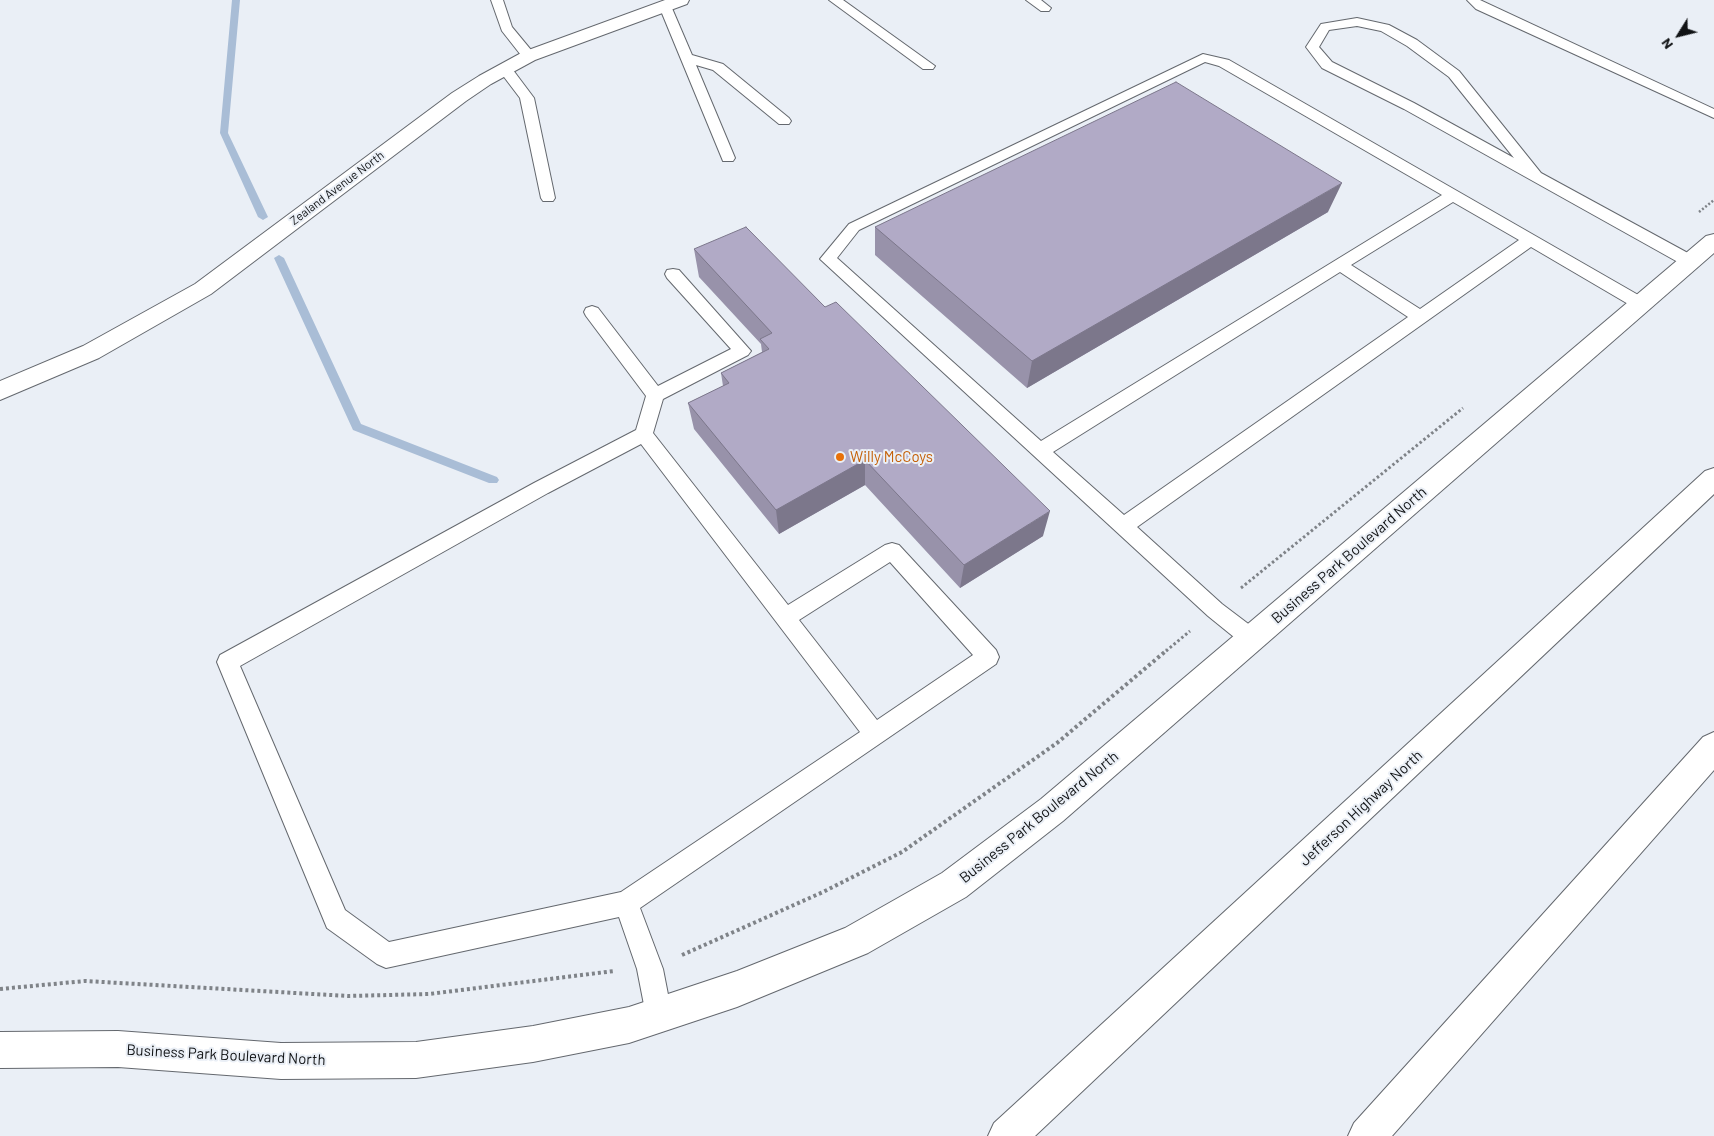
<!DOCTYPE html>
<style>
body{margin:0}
#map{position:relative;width:1714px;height:1136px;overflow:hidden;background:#eaeff6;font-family:Barlow,sans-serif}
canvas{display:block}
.north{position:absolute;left:1654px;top:10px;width:50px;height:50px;-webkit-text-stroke:4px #eaeff6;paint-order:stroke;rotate:234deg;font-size:14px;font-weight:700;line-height:20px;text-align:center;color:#111315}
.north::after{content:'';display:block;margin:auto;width:18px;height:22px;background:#111315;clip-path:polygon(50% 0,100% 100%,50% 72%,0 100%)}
</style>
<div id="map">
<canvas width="1714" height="1136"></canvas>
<div class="north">N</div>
</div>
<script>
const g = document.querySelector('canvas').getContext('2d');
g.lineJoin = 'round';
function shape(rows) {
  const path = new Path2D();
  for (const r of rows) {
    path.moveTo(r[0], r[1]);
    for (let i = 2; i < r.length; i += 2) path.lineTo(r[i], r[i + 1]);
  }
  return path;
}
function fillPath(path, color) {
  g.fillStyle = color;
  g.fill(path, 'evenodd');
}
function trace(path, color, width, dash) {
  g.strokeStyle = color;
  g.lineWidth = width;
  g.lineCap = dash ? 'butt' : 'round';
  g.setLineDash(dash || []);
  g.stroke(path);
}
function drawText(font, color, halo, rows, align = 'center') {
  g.font = font + ' Barlow,sans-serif';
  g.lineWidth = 4;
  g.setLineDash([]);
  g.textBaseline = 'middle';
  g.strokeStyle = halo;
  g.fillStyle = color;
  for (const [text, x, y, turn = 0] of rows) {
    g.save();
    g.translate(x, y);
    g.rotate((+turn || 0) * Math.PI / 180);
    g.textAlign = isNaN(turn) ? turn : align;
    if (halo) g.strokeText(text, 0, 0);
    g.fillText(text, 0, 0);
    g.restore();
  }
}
fillPath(shape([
 [232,0,240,0,228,133,268,217,263,220,258,217,220,133,232,0],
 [279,255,284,258,361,424,497,477,499,480,497,483,489,483,353,430,274,258,279,255]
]), '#a9bdd6');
const lane = shape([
 [491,0,503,0,512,27,536,56,534,59,524,59,502,31,491,0],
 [829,0,843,0,935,66,933,69,923,69,829,0],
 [1026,0,1041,0,1051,8,1049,11,1041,11,1026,0],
 [1467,0,1480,0,1714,109,1714,118,1476,9,1467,0],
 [665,2,671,6,692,55,723,64,789,118,791,121,789,124,779,124,713,70,696,65,735,158,733,161,723,161,659,6,665,2],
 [1357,18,1389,25,1417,40,1459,71,1541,173,1697,258,1699,262,1697,266,1691,267,1685,266,1404,109,1322,68,1306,47,1321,24,1357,18],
 [1357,26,1381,31,1407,46,1449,77,1514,158,1414,103,1332,62,1319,47,1329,30,1357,26],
 [1203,54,1229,60,1647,300,1649,304,1647,308,1641,310,1635,308,1531,247,1137,527,1222,604,1259,632,1262,639,1259,646,1252,648,1245,646,1208,616,820,259,849,224,1203,54],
 [1205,62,1219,66,1442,195,1041,441,837,258,859,230,1205,62],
 [1453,202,1519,240,1420,309,1351,265,1453,202],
 [1340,272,1408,317,1124,515,1053,452,1340,272],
 [505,65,510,66,534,98,555,198,553,201,543,201,541,198,520,98,498,69,505,65],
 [673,269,679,270,751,351,748,355,663,399,653,433,788,605,885,545,892,543,899,545,996,650,999,657,996,664,640,908,663,969,672,1015,668,1024,659,1028,650,1024,646,1015,637,969,619,917,386,968,377,964,327,928,217,662,220,655,534,483,636,430,646,396,586,316,584,312,586,308,592,306,598,308,658,386,731,349,667,278,665,274,667,270,673,269],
 [641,444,860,732,621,892,389,942,345,910,240,666,548,493,641,444],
 [890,562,973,655,877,720,799,620,890,562]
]);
const street = shape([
 [665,0,689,0,687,4,535,60,491,84,466,101,211,294,99,358,0,400,0,381,83,346,195,284,452,93,479,76,523,52,665,0]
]);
const secondary = shape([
 [1714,234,1714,253,1063,821,966,897,868,953,737,1007,629,1043,533,1062,416,1078,281,1079,118,1067,0,1068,0,1032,118,1031,281,1043,416,1042,533,1026,629,1007,737,971,845,928,942,873,1041,799,1706,236,1714,234]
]);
const highway = shape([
 [1714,468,1714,494,1035,1136,988,1136,994,1123,1705,471,1714,468],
 [1714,732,1714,770,1392,1136,1348,1136,1354,1123,1703,737,1714,732]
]);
trace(lane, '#64686e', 2);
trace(street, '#64686e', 2);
trace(secondary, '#64686e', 2);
trace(highway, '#64686e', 2);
trace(shape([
 [1699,212,1714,200]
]), '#7f8388', 2.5, [2, 2]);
trace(shape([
 [1241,588,1463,408],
 [1166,651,1190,631]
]), '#7f8388', 3, [2.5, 2.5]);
trace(shape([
 [682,955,823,892,902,852,1057,743,1167,650],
 [0,989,85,981,348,996,429,994,614,971]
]), '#7f8388', 4, [3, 3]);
fillPath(lane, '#fff');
fillPath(street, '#fff');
fillPath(secondary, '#fff');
fillPath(highway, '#fff');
fillPath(shape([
 [1328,212,1027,388,875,255,875,227],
 [694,249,1043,536,960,588,865,485,779,534,694,429,688,403,723,386,721,373,762,352,761,344,699,277]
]), '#9892aa');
fillPath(shape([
 [1342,183,1328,212,1027,388,1032,361],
 [865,460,865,485,779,534,776,510],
 [1050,511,1043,536,960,588,964,565]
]), '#7c778b');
const building = shape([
 [1176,82,1342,183,1032,361,875,227,1176,82],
 [746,227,825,307,836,302,1050,511,964,565,865,460,776,510,688,403,729,383,721,373,769,349,760,339,772,333,694,249,746,227]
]);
fillPath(building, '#b1aac6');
trace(building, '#7c778b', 1);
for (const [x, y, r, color] of [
 [840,457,5,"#e8710a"]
]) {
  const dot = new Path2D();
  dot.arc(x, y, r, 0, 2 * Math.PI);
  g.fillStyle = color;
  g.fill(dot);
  trace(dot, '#eaeff6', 2);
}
drawText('12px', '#111315', '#eaeff6', [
 ["Zealand Avenue North",337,188,-37]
]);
drawText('15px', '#c56008', '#eaeff6', [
 ["Willy McCoys",850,457]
], 'left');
drawText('15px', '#111315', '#eaeff6', [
 ["Business Park Boulevard North",1349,555,-41],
 ["Jefferson Highway North",1361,808,-43],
 ["Business Park Boulevard North",1039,817,-39],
 ["Business Park Boulevard North",226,1055,3]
]);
</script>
